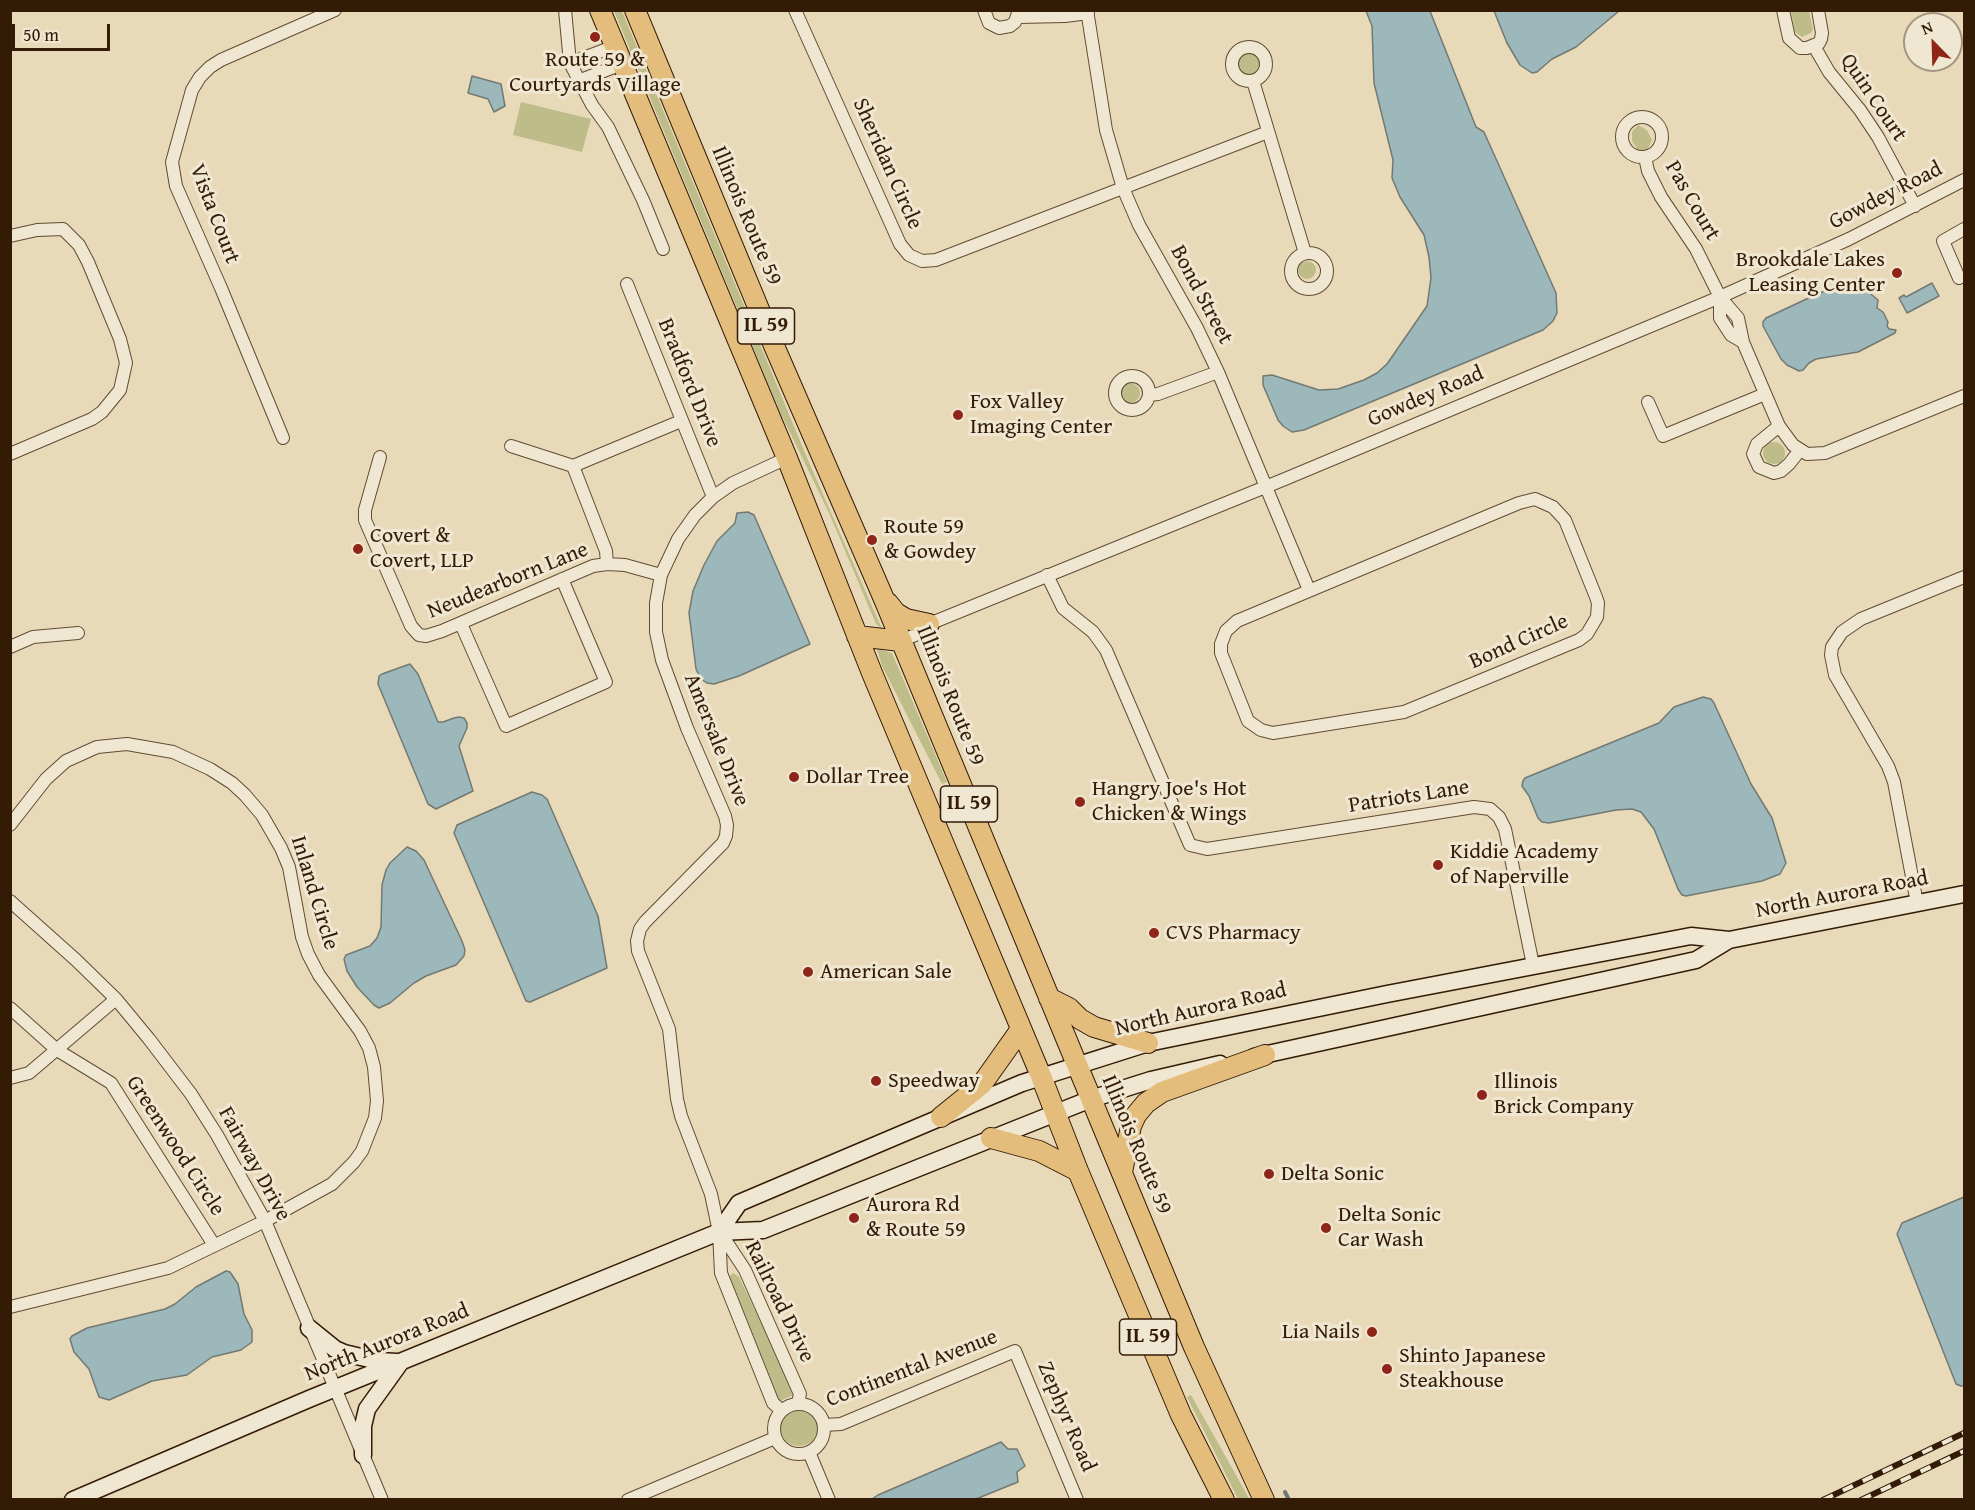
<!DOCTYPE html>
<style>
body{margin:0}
#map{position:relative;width:1975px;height:1510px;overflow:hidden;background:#e8dab9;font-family:"Gentium Book Plus",serif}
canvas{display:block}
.frame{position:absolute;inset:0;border:12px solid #331b06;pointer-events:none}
.north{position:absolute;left:1903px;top:12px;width:60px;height:60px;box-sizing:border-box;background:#f0e7d2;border:2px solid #a49580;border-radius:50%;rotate:337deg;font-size:16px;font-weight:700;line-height:24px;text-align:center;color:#331b06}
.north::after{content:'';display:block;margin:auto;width:21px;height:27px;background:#8f2418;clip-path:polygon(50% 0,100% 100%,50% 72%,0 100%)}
.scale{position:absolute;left:12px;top:24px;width:98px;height:27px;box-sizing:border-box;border:3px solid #331b06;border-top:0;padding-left:8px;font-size:18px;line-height:21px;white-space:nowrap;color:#331b06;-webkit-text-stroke:4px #f0e7d2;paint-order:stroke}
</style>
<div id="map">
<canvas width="1975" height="1510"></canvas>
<div class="frame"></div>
<div class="north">N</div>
<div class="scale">50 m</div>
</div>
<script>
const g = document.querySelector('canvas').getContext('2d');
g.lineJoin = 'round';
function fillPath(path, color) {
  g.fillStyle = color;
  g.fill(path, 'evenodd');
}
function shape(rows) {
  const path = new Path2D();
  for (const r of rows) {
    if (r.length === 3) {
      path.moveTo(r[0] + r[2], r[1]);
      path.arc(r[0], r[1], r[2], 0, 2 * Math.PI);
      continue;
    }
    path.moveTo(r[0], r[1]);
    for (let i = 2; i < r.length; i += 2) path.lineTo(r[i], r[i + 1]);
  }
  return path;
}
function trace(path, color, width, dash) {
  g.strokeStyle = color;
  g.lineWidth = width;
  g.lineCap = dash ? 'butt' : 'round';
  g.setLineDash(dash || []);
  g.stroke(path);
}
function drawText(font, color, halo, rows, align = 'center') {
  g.font = font + ' "Gentium Book Plus",serif';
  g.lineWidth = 6;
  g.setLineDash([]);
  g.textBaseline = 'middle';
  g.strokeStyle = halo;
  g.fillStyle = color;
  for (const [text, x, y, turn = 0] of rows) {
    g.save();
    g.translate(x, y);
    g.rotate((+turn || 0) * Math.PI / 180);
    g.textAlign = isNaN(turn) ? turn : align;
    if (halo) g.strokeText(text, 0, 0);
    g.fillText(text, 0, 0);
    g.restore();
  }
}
fillPath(shape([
 [614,11,622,11,808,460,882,629,876,624,829,513,780,412],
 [1791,11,1809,11,1813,29,1811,33,1802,37,1795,32],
 [1248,63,11],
 [521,102,591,119,582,152,513,135],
 [1638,125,1647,130,1652,140,1646,153,1637,149,1632,141,1632,132],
 [1307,270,9],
 [1130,393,10],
 [1774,453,11],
 [877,649,892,653,947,782,942,784,882,666],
 [733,1273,739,1277,770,1341,793,1395,778,1402,751,1338,729,1277],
 [1191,1395,1245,1491,1249,1499,1238,1499,1187,1397],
 [799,1427,19]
]), '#bebd8a');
const water = shape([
 [1366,11,1430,11,1476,127,1484,132,1556,293,1557,313,1553,321,1543,330,1304,430,1292,432,1283,426,1278,420,1263,385,1263,376,1272,375,1319,390,1338,389,1364,380,1377,373,1387,364,1427,306,1431,278,1429,257,1424,235,1400,197,1392,178,1393,160,1374,83,1372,26,1366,11],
 [1494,11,1619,11,1576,47,1552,59,1537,72,1532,73,1520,65,1507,43,1494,11],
 [472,76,501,84,505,106,494,112,488,99,468,93,472,76],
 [1858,278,1862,281,1866,290,1878,300,1877,308,1883,312,1888,322,1887,326,1889,329,1896,330,1895,333,1858,352,1816,359,1809,363,1803,370,1799,371,1787,365,1781,359,1763,326,1763,322,1766,318,1815,295,1858,278],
 [1932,283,1939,296,1907,313,1899,298,1904,295,1906,297,1932,283],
 [737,513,748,512,754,515,810,644,739,676,714,684,707,683,701,679,696,669,689,613,693,591,704,565,717,541,735,523,737,513],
 [410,664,418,674,438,722,443,722,454,718,459,717,464,718,467,723,467,728,459,746,473,791,436,809,428,804,378,684,379,676,382,674,410,664],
 [1703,697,1711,699,1714,703,1751,784,1772,818,1786,863,1780,874,1762,881,1686,896,1682,895,1678,889,1654,829,1641,812,1632,809,1616,810,1549,823,1542,822,1538,818,1529,796,1522,786,1523,781,1525,778,1659,723,1674,707,1703,697],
 [532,792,542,795,547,799,598,916,607,968,530,1002,526,1001,454,833,457,825,532,792],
 [407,847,416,851,424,860,462,941,465,950,464,956,456,965,426,976,414,983,390,1003,379,1008,374,1005,357,987,347,971,344,959,346,955,370,946,377,938,381,927,382,885,386,870,390,863,407,847],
 [1964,1197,1964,1386,1961,1386,1956,1384,1897,1234,1902,1223,1964,1197],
 [226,1271,230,1272,238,1284,244,1314,252,1330,252,1342,241,1350,212,1357,187,1375,152,1381,109,1400,99,1397,89,1369,74,1352,70,1339,72,1336,87,1328,165,1309,175,1304,196,1287,226,1271],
 [1001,1442,1008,1449,1017,1449,1025,1466,1017,1472,1018,1482,976,1499,872,1499,878,1495,1001,1442]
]);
fillPath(water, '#9cb8ba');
trace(water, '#727972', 1.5);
trace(shape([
 [1285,1492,1289,1500]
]), '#727972', 4);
const minor = shape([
 [565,10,570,63,592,105,608,127,643,200,663,249],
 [795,10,900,244,909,255,922,261,936,260,1268,132],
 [984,10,989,23,999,28,1010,26,1015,22,1019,10],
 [1087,10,1106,130,1123,188,1139,225,1197,328,1218,372,1309,590],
 [1783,10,1789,38,1800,48,1807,48,1819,43,1821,39,1822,33,1818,10],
 [1018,17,1065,16,1088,13],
 [1814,46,1829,72,1860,110,1878,137,1915,206],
 [1249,64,17],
 [570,63,615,46],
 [578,81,622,64],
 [1253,81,1305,253],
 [1642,137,20],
 [1645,157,1648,171,1661,197,1696,249,1720,297,1738,318,1743,342,1779,426,1793,445,1807,454,1825,453,1964,396],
 [10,236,37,230,63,229,79,245,88,262,120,339,126,363,120,390,102,412,92,419,10,454],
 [1309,271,18],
 [1959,278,1943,241,1964,229],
 [627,284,713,497],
 [1720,297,1720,318,1731,335,1743,342],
 [1132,393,17],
 [1149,395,1158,394,1218,372],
 [1648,402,1663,436,1765,394],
 [1779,426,1757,444,1753,454,1759,467,1774,473,1781,471,1789,464,1800,450],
 [283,438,221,288,176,186,172,162,192,90,200,77,210,67,221,60,335,10],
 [511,446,573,466,606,551,607,564],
 [380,457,365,510,365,520,411,626,419,635,426,636,442,631,593,566,607,564,625,565,661,575],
 [573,466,681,421],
 [1535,499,1553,507,1565,520,1596,597,1598,603,1597,617,1587,634,1579,640,1404,712,1273,733,1261,730,1248,721,1221,653,1221,644,1226,631,1237,621,1519,503,1535,499],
 [1047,575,1063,608,1093,632,1106,650,1190,845,1207,849,1474,807,1490,809,1499,817,1505,829,1533,965],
 [461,624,506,726,606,682,562,579],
 [901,641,927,630,929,624,1285,479,1720,297,1849,239,1964,180],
 [10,647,33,637,78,633],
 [10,825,46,779,66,761,97,747,127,744,173,752,210,769,232,783,245,795,262,815,281,848,289,867,302,937,308,954,319,975,360,1031,369,1048,374,1067,377,1101,375,1118,362,1151,354,1162,332,1184,265,1221,168,1268,10,1307],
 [10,901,76,960,116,999,149,1039,191,1094,217,1135,265,1221,382,1500],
 [1917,903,1894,782,1888,766,1835,675,1831,655,1832,647,1842,632,1861,619,1964,577],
 [10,1008,57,1050,111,1083,214,1245],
 [10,1078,29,1073,116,999],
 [720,1232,745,1270,800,1394,798,1403],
 [799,1429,25],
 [781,1410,773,1403,721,1273,719,1232,711,1194,681,1116,677,1099,669,1029,638,951,637,941,640,929,645,922,723,843,726,836,727,825,725,816,687,728,662,660,656,632,656,603,661,575,678,539,695,515,713,497,733,483,787,458],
 [824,1425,841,1424,1015,1351,1077,1500],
 [809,1452,829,1500],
 [628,1500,775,1438]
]);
const secondary = shape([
 [1254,1057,1696,960,1729,940],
 [719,1232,739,1203,1022,1083,1148,1043,1387,994,1691,936,1729,940,1964,894],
 [309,1328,335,1349,344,1353,378,1361,397,1362],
 [363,1455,363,1426,367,1409,400,1363],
 [73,1500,309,1399,719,1232,763,1230,1091,1099,1151,1080,1220,1064]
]);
const primary = shape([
 [600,10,787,458,872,673,1041,1076,1078,1171,1181,1415,1224,1500],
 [635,10,775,348,884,599,1194,1347,1264,1500],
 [888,603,896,613,906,619,929,624],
 [857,636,901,641],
 [1049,998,1069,1008,1080,1019,1094,1027,1148,1043],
 [941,1117,982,1084,1021,1029],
 [991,1138,1039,1151,1078,1171],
 [1122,1172,1131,1126,1136,1115,1146,1103,1162,1092,1265,1055]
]);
trace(minor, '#604b33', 14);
trace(secondary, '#331b06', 19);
trace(primary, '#331b06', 22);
trace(minor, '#f0e7d2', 12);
trace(secondary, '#f0e7d2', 16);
trace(primary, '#e4bd7c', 20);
const rail = shape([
 [1823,1500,1964,1433],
 [1861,1500,1964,1451]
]);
trace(rail, '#331b06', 6);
trace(rail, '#f0e7d2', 4, [11]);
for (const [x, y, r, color] of [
 [595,37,6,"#8f2418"],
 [1897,273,6,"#8f2418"],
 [958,415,6,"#8f2418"],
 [872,540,6,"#8f2418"],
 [358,549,6,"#8f2418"],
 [794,777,6,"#8f2418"],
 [1080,802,6,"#8f2418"],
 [1438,865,6,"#8f2418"],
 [1154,933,6,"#8f2418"],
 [808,972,6,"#8f2418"],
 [876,1081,6,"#8f2418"],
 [1482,1095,6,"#8f2418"],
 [1269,1174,6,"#8f2418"],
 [854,1218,6,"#8f2418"],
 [1326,1228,6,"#8f2418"],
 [1372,1332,6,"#8f2418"],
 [1387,1369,6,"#8f2418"]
]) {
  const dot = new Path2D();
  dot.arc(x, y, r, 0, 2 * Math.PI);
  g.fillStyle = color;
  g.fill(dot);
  trace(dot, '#f0e7d2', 2);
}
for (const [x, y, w] of [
 [766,326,57],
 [969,804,57],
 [1148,1337,57]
]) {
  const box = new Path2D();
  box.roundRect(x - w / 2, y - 18, w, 36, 4.5);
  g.fillStyle = '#f0e7d2';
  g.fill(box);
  trace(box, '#331b06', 1.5);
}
drawText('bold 21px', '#331b06', null, [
 ["IL 59",766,326],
 ["IL 59",969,804],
 ["IL 59",1148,1337]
]);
drawText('22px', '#331b06', '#f0e7d2', [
 ["Route 59 &",595,60,"center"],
 ["Courtyards Village",595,85,"center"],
 ["Brookdale Lakes",1885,260,"right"],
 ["Leasing Center",1885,285,"right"],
 ["Fox Valley",970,402],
 ["Imaging Center",970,427],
 ["Route 59",884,527],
 ["& Gowdey",884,552],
 ["Covert &",370,536],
 ["Covert, LLP",370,561],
 ["Dollar Tree",806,777],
 ["Hangry Joe's Hot",1092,789],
 ["Chicken & Wings",1092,814],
 ["Kiddie Academy",1450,852],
 ["of Naperville",1450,877],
 ["CVS Pharmacy",1166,933],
 ["American Sale",820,972],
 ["Speedway",888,1081],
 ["Illinois",1494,1082],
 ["Brick Company",1494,1107],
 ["Delta Sonic",1281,1174],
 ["Aurora Rd",866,1205],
 ["& Route 59",866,1230],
 ["Delta Sonic",1338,1215],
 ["Car Wash",1338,1240],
 ["Lia Nails",1360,1332,"right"],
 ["Shinto Japanese",1399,1356],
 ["Steakhouse",1399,1381]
], 'left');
drawText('22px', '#331b06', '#f0e7d2', [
 ["Quin Court",1873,98,56],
 ["Sheridan Circle",887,164,66],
 ["Gowdey Road",1886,196,-27],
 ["Pas Court",1692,201,60],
 ["Vista Court",214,214,69],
 ["Illinois Route 59",746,216,67],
 ["Bond Street",1201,295,62],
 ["Bradford Drive",689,383,68],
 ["Gowdey Road",1426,397,-23],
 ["Neudearborn Lane",508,581,-22],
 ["Bond Circle",1519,642,-24],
 ["Illinois Route 59",950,696,68],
 ["Amersale Drive",716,740,68],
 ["Patriots Lane",1409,797,-9],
 ["Inland Circle",314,893,73],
 ["North Aurora Road",1842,895,-11],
 ["North Aurora Road",1201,1010,-13],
 ["Illinois Route 59",1136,1145,67],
 ["Greenwood Circle",175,1146,57],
 ["Fairway Drive",254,1164,61],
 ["Railroad Drive",779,1302,64],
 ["North Aurora Road",387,1343,-22],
 ["Continental Avenue",912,1369,-21],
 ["Zephyr Road",1066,1417,67]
]);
</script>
